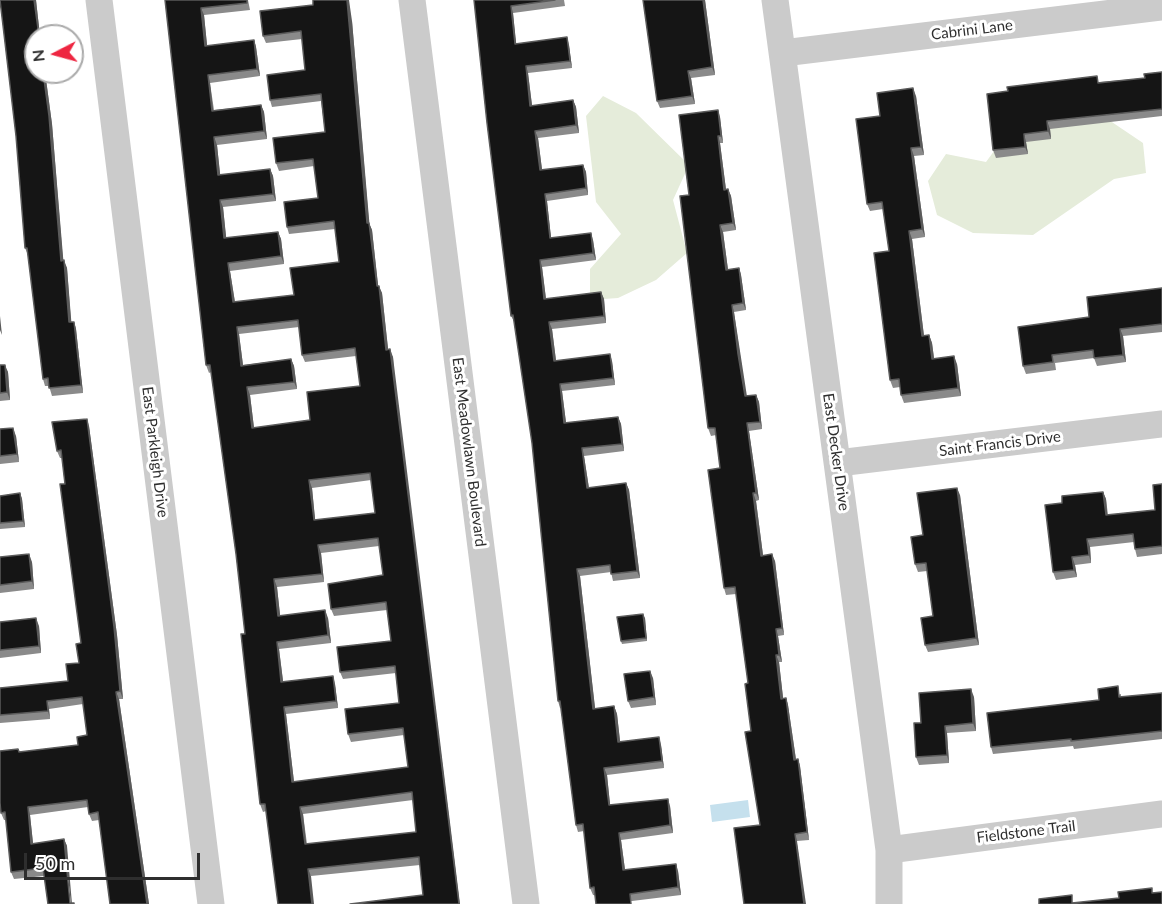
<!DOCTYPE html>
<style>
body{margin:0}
#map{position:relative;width:1162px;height:904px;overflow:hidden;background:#fff;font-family:Lato,sans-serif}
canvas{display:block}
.north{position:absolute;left:24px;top:24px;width:60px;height:60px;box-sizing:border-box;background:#fff;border:2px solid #ababab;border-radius:50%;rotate:264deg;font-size:16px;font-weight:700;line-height:24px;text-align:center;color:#2e2e2e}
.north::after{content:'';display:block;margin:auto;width:21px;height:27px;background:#ee2641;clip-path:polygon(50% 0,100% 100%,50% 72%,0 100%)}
.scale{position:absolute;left:24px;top:853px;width:176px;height:27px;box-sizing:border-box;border:3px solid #2e2e2e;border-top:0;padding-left:8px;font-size:18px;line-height:21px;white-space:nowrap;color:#2e2e2e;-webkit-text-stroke:4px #fff;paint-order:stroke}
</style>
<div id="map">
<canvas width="1162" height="904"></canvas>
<div class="north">N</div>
<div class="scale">50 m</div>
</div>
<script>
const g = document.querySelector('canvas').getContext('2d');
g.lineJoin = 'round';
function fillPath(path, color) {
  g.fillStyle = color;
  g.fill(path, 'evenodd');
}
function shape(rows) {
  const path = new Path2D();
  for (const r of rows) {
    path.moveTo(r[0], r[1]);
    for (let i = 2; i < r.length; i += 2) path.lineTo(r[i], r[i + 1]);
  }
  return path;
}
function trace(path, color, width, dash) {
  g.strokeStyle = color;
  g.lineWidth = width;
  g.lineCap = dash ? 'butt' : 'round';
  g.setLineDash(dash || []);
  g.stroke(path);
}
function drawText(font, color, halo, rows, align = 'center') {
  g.font = font + ' Lato,sans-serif';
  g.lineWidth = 6;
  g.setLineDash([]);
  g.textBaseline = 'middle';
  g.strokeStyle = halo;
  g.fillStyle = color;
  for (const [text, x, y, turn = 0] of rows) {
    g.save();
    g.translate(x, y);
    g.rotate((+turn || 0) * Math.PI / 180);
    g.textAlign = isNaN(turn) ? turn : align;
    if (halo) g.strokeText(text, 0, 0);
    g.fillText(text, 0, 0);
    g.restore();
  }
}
fillPath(shape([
 [603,96,636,113,689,165,673,200,687,253,656,280,618,298,590,300,590,269,621,234,596,202,586,116],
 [1100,114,1143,143,1146,173,1114,179,1033,235,973,233,937,215,928,181,946,154,986,162,1011,128]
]), '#e5ecda');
fillPath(shape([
 [748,800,750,817,712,822,710,805]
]), '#c5e0ed');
trace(shape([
 [99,0,211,904],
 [412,0,526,904],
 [775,0,889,850,889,904],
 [783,53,1162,7],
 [838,463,1162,424],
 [889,850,1162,814]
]), '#cbcbcb', 27);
fillPath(shape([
 [0,0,36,0,40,36,36,72,45,72,52,124,63,261,67,268,71,322,74,322,76,329,83,393,52,396,49,386,45,386,43,379,28,255,25,248,16,136],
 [165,0,248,0,250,10,204,15,207,46,254,40,256,47,260,76,210,83,214,110,261,105,264,112,267,139,217,145,220,175,270,169,273,176,276,201,223,207,226,238,278,232,281,239,284,264,230,271,235,302,294,295,339,262,335,229,289,234,287,227,318,198,314,166,279,171,276,163,325,132,321,101,272,107,270,100,305,70,302,39,266,43,263,36,352,21,369,223,372,230,378,286,382,293,388,350,393,357,423,895,420,865,311,876,266,811,263,812,260,804,245,634,236,554,211,372,209,373,206,365],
 [299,327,302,355,305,362,356,356,360,386,310,420,254,428,250,395,297,389,294,366,291,359,243,365,239,334],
 [371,480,375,513,315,520,312,488],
 [379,546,383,575,331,609,334,616,387,610,391,641,340,672,343,679,396,673,399,703,348,734,351,742,404,735,408,767,294,782,286,714,338,708,335,684,283,681,279,649,331,643,328,618,280,616,277,587,324,582,321,553],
 [413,800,416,832,307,844,303,814],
 [474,0,564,0,565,6,513,13,516,44,569,45,572,68,528,73,532,106,573,100,576,107,579,133,538,138,542,170,583,165,586,172,588,195,547,201,551,238,593,240,596,260,542,267,546,299,601,292,604,299,606,323,552,329,556,361,612,361,615,385,562,391,566,423,618,417,621,424,624,451,584,456,589,488,626,483,629,490,640,578,613,581,611,572,580,576,595,709,614,706,617,714,620,742,661,745,664,768,607,775,610,805,670,806,673,833,621,840,625,870,678,871,681,895,632,901,593,895,590,888,584,831,578,832,576,825,561,708,560,708,558,701,532,443,515,323,511,316],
 [643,0,705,0,715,75,691,78,695,104,660,108,657,101],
 [1162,72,1162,116,1050,129,1051,139,1026,142,1028,154,996,158,993,150,1099,82,1145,78],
 [916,96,924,155,914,156,925,237,912,239,924,336,929,335,932,343,934,358,957,364,961,396,904,403,901,395,900,387,893,388,890,380,889,251,883,209,870,211,867,204,880,116],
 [720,117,723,143,720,143,726,190,728,189,731,196,736,230,723,232,728,270,739,268,741,275,746,310,734,312,741,362,746,396,756,395,759,402,762,429,749,431,759,500,756,501,763,555,775,561,784,635,778,636,782,662,779,662,783,698,786,698,788,705,796,759,798,759,800,766,809,840,797,841,760,825,751,731,748,683,736,594,726,595,724,588,720,468,716,435,711,436,708,428,689,195],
 [1162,288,1162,332,1123,336,1126,362,1097,366,1094,358,1055,363,1056,370,1026,374,1023,366,1089,317],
 [0,365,8,372,10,400,0,401],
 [89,426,117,635,123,699,119,699,149,904,110,904,99,820,92,821,89,814,88,807,30,815,33,844,64,839,67,846,48,904,44,876,14,879,11,872,6,820,4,820,1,813,18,749,19,752,78,745,87,735,83,704,49,709,50,719,0,723,0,688,68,681,79,663,81,643,62,458,60,458,57,451],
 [0,429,16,436,19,462,0,464],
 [1162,484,1162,554,1137,557,1135,549,1134,542,1090,547,1091,563,1075,565,1077,577,1056,580,1053,572,1062,503,1103,492,1106,499,1108,515,1155,510],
 [20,493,22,499,25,527,0,529,0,496],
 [960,495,979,645,928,652,925,645,933,616,927,571,918,572,915,564,923,535],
 [0,557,32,562,34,589,0,593],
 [645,618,647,641,622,644,621,641],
 [0,622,39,626,41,653,0,658],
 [653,678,656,705,631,708,628,701],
 [1162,693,1162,739,1074,749,1073,746,993,754,991,747,1099,700,1121,694,1121,697],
 [974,697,976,731,947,733,949,763,919,765,916,757,921,723]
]), '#8a8a8a');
fillPath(shape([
 [34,0,36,0,40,36,39,36],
 [347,0,349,0,352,21,370,230,367,223],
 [703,0,705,0,715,75,712,67],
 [511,6,513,13,517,51,515,44],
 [201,8,204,15,208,54,205,46],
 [567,37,569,45,572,68,570,61],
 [254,40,256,47,260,76,257,69],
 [526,66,528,73,533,113,530,106],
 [688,71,691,78,695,104,692,96],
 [43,72,45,72,52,124,64,268,61,261],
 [208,75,210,83,214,118,212,111],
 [913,88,916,96,924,155,921,147],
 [573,100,576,107,579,133,576,125],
 [261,105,264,112,267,139,264,131],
 [718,110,720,117,723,143,721,136],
 [1047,121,1050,129,1051,139,1048,131],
 [535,131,538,138,543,177,540,170],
 [1024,134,1026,142,1028,154,1025,147],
 [718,136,720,143,727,197,724,190],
 [214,137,217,145,221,182,218,175],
 [911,148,914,156,925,237,922,229],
 [583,165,586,172,588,195,586,188],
 [270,169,273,176,276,201,273,194],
 [728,189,731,196,736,230,733,223],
 [545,194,547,201,552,246,550,238],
 [220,200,223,207,227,245,224,238],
 [369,223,372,230,379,293,377,286],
 [720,225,723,232,729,277,726,270],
 [909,231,912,239,925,344,922,336],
 [278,232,281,239,284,264,281,256],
 [591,233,593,240,596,260,593,253],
 [64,260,67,268,72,330,69,322],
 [540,260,542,267,547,307,544,299],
 [228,263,230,271,236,309,233,302],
 [739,268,741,275,746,310,743,303],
 [379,286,382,293,389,357,386,350],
 [601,292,604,299,606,323,604,316],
 [732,305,734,312,748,403,745,396,738,354],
 [0,316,2,335,0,330],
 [74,322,76,329,83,393,81,385],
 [549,322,552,329,557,368,554,361],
 [237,327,239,334,244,373,241,366],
 [1120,329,1123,336,1126,362,1123,355],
 [929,335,932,343,935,366,932,359],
 [390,349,393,357,460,904,459,904],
 [610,354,612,361,615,385,613,378],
 [954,356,957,364,961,396,958,388],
 [291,359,294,366,297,389,294,382],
 [5,365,8,372,10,400,7,392],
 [560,384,562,391,567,430,564,423],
 [247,387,250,395,255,436,252,428],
 [756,395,759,402,762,429,760,422],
 [618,417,621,424,624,451,622,444],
 [87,419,89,426,117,635,123,699,120,691],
 [747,423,749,431,759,500,756,493],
 [13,428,16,436,19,462,17,454],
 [582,448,584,456,590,495,587,488],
 [309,480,312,488,316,528,314,520],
 [626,483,629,490,640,578,637,571],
 [957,488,960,495,979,645,976,638],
 [1103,492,1106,499,1108,523,1106,515],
 [20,493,22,499,25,527,23,521],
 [753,493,756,501,764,563,761,556],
 [1087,539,1090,547,1091,563,1089,555],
 [318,545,321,553,324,582,322,574],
 [29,554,32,562,34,589,32,581],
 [772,554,775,561,784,635,782,628],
 [1072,557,1075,565,1077,577,1074,570],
 [577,569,580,576,596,716,593,709],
 [274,579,277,587,281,623,278,616],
 [325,610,328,618,331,643,328,635],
 [643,614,645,618,647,641,646,638],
 [36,618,39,626,41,653,39,646],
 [776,629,778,636,782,662,779,655],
 [277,642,279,649,284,689,281,682],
 [776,655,779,662,784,706,781,699],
 [650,671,653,678,656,705,654,697],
 [333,676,335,684,338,708,336,701],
 [971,689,974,697,976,731,973,723],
 [116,692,119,699,149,904,147,904],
 [786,698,788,705,797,767,794,760],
 [47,701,49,709,50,719,48,711],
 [614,706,617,714,621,749,618,742],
 [284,707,286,714,295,790,292,782],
 [945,726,947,733,949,763,947,755],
 [659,737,661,745,664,768,662,761],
 [798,759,800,766,809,840,807,832],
 [604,768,607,775,611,813,609,805],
 [668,799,670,806,673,833,670,825],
 [28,807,30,815,34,852,31,844],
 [300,807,303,814,307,851,305,844],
 [619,833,621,840,626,877,623,870],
 [795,834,797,841,806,904,804,904],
 [64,839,67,846,72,904,71,904],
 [676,864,678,871,681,895,678,887],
 [308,869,311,876,314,904,312,904]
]), '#5b5b5b');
const building = shape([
 [0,0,34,0,39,36,36,36,36,72,43,72,49,116,61,261,64,260,69,322,74,322,81,385,49,388,48,378,43,379,27,248,25,248,16,136,0,0],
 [165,0,247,0,247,3,201,8,205,46,254,40,257,69,208,75,212,111,261,105,264,131,214,137,218,175,270,169,273,194,220,200,224,238,278,232,281,256,228,263,233,302,294,295,290,268,339,262,334,221,287,227,284,202,318,198,313,159,276,163,273,138,325,132,321,94,270,100,267,75,305,70,301,31,263,36,260,11,313,5,313,0,347,0,367,223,369,223,377,286,379,286,386,350,390,349,459,904,350,904,423,895,419,857,308,869,312,904,278,904,265,804,260,804,241,634,245,634,236,554,210,365,206,365,165,0],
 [298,320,302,355,355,348,360,386,307,392,310,420,252,428,247,387,294,382,291,359,241,366,237,327,298,320],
 [370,473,375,513,314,520,309,480,370,473],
 [378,538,383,575,328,584,331,609,386,602,391,641,337,647,340,672,395,666,399,703,345,709,348,734,403,728,408,767,292,782,284,707,336,701,333,676,281,682,277,642,328,635,325,610,278,616,274,579,322,574,318,545,378,538],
 [412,792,416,832,305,844,300,807,412,792],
 [474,0,555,0,511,6,515,44,567,37,570,61,526,66,530,106,573,100,576,125,535,131,540,170,583,165,586,188,545,194,550,238,591,233,593,253,540,260,544,299,601,292,604,316,549,322,554,361,610,354,613,378,560,384,564,423,618,417,622,444,582,448,587,488,626,483,637,571,611,574,610,565,577,569,593,709,614,706,618,742,659,737,662,761,604,768,609,805,668,799,670,825,619,833,623,870,676,864,678,887,630,894,631,904,596,904,594,887,590,888,583,824,576,825,560,701,558,701,532,443,513,315,511,316,487,123,474,0],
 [643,0,703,0,712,67,688,71,692,96,657,101,643,0],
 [1162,72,1162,109,1047,121,1048,131,1024,134,1025,147,993,150,987,94,1008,91,1007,87,1097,76,1098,83,1145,78,1144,74,1162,72],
 [913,88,921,147,911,148,922,229,909,231,922,336,929,335,932,359,954,356,958,388,901,395,899,379,890,380,874,253,889,251,882,202,867,204,856,119,880,116,877,93,913,88],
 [718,110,721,136,718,136,724,190,728,189,733,223,720,225,726,270,739,268,743,303,732,305,738,354,745,396,756,395,760,422,747,423,756,493,753,493,761,556,772,554,782,628,776,629,779,655,776,655,781,699,786,698,794,760,798,759,807,832,795,834,804,904,744,904,734,828,760,825,745,732,751,731,745,684,748,683,735,587,724,588,708,470,720,468,715,428,708,428,680,196,689,195,679,115,718,110],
 [1162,288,1162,324,1120,329,1123,355,1094,358,1093,350,1052,355,1053,362,1023,366,1018,327,1089,317,1087,297,1162,288],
 [0,365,5,365,7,392,0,393,0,365],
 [87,419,114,627,120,691,116,692,147,904,110,904,98,812,89,814,87,800,28,807,31,844,64,839,70,903,74,903,74,904,48,904,43,868,11,872,5,812,1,813,0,803,0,751,18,749,19,752,78,745,77,737,87,735,82,697,47,701,48,711,0,715,0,688,68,681,66,664,79,663,76,644,81,643,60,484,65,484,61,450,57,451,52,422,87,419],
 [13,428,17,454,0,456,0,429,13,428],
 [1162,484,1162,546,1135,549,1133,534,1087,539,1089,555,1072,557,1074,570,1053,572,1045,505,1062,503,1062,496,1103,492,1106,515,1155,510,1153,485,1162,484],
 [957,488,976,638,925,645,921,618,933,616,926,563,915,564,911,537,923,535,917,493,957,488],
 [20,493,23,521,0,523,0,496,20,493],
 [29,554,32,581,0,585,0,557,29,554],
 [643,614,646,638,621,641,617,617,643,614],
 [36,618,39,646,0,650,0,622,36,618],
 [650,671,654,697,628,701,624,674,650,671],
 [1118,686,1119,697,1162,693,1162,731,1071,741,1071,739,991,747,987,713,1099,700,1098,689,1118,686],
 [971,689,973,723,945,726,947,755,916,757,914,723,921,723,919,693,971,689],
 [1152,888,1152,893,1162,892,1162,904,1039,904,1039,899,1072,895,1072,903,1119,898,1118,892,1152,888]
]);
fillPath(building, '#151515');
trace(building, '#5b5b5b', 1.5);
drawText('15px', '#2e2e2e', '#fff', [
 ["Cabrini Lane",972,30,-7],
 ["Saint Francis Drive",1000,444,-7],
 ["East Parkleigh Drive",155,452,83],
 ["East Meadowlawn Boulevard",469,452,83],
 ["East Decker Drive",836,452,82],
 ["Fieldstone Trail",1026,832,-7]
]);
</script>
